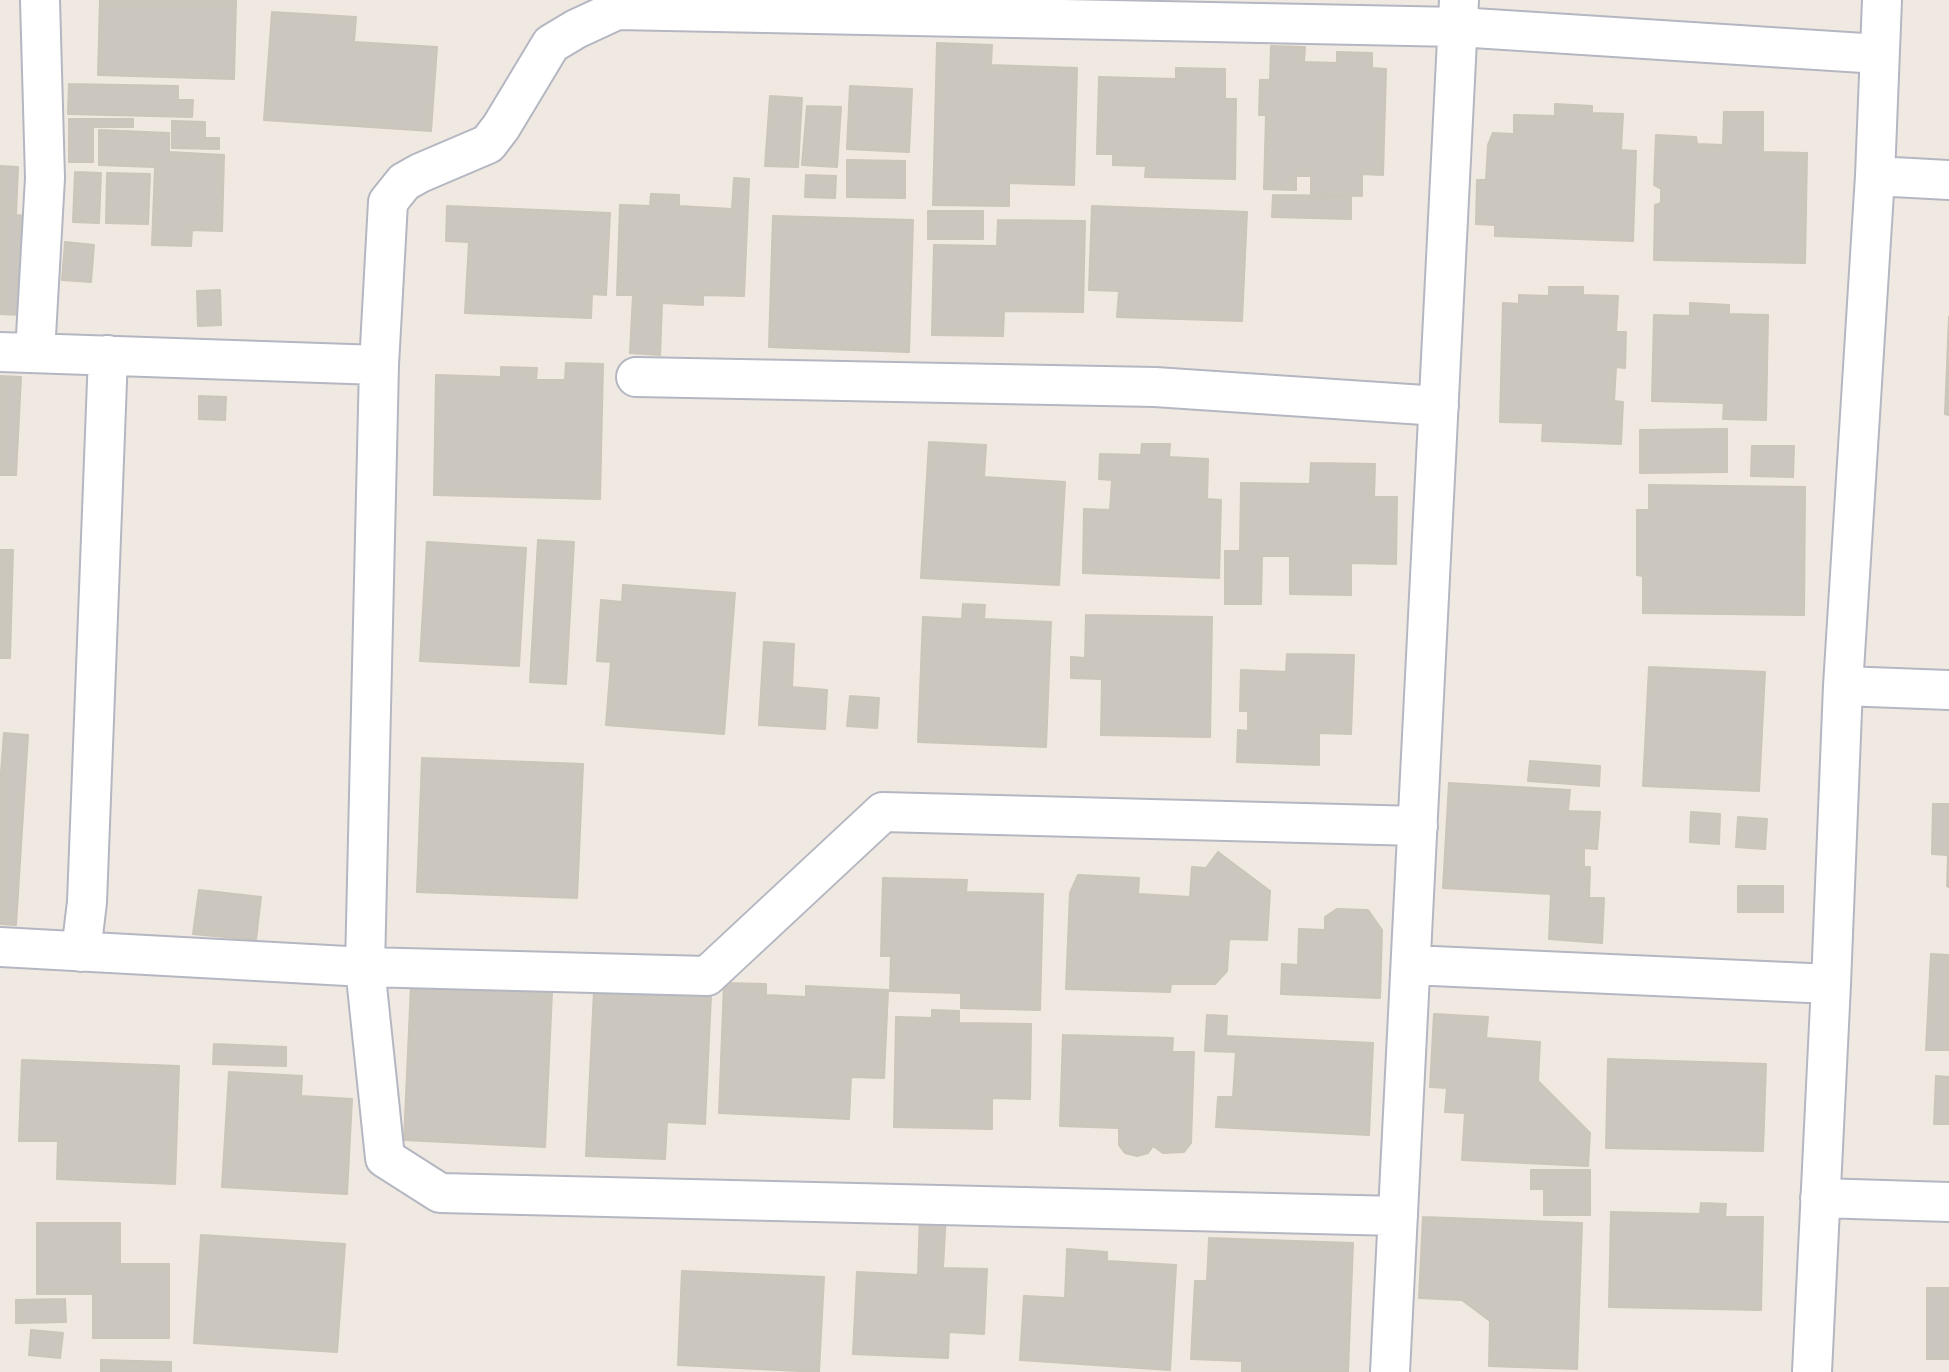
<!DOCTYPE html>
<style>
body{margin:0}
canvas{display:block;background:#efe9e1}
</style>
<canvas width="1949" height="1372"></canvas>
<script>
const g = document.querySelector('canvas').getContext('2d');
g.lineJoin = 'round';
function fillPath(path, color) {
  g.fillStyle = color;
  g.fill(path, 'evenodd');
}
function shape(rows) {
  const path = new Path2D();
  for (const r of rows) {
    path.moveTo(r[0], r[1]);
    for (let i = 2; i < r.length; i += 2) path.lineTo(r[i], r[i + 1]);
  }
  return path;
}
function trace(path, color, width, dash) {
  g.strokeStyle = color;
  g.lineWidth = width;
  g.lineCap = dash ? 'butt' : 'round';
  g.setLineDash(dash || []);
  g.stroke(path);
}
const building = shape([
 [100,0,236,0,234,79,98,75,100,0],
 [272,12,356,17,354,42,437,47,431,131,264,120,272,12],
 [937,43,992,45,991,65,1077,68,1074,185,1009,183,1009,206,933,205,937,43],
 [1271,46,1305,47,1304,62,1337,63,1337,52,1372,53,1372,68,1386,69,1383,175,1362,174,1362,196,1311,194,1311,176,1296,176,1296,190,1264,189,1266,115,1259,115,1260,80,1270,80,1271,46],
 [1176,68,1225,69,1225,99,1236,99,1235,179,1145,177,1146,166,1113,165,1113,154,1097,154,1099,77,1176,79,1176,68],
 [69,84,178,86,178,100,193,100,192,117,68,114,69,84],
 [850,86,912,89,909,152,847,149,850,86],
 [770,96,802,98,798,167,765,166,770,96],
 [1555,104,1592,106,1592,113,1623,114,1621,150,1636,151,1633,241,1495,236,1495,225,1476,224,1477,180,1486,180,1488,145,1493,133,1514,134,1514,115,1555,116,1555,104],
 [807,106,841,107,837,167,802,165,807,106],
 [1724,112,1763,112,1763,152,1807,153,1805,263,1654,260,1655,205,1661,203,1661,189,1654,185,1656,135,1696,137,1697,144,1723,145,1724,112],
 [69,119,133,119,133,127,93,127,93,162,69,162,69,119],
 [172,121,205,122,205,138,219,138,219,149,172,148,172,121],
 [99,130,169,133,169,152,224,155,222,231,192,230,191,246,152,245,155,167,99,165,99,130],
 [847,160,905,161,905,198,847,197,847,160],
 [0,166,18,167,16,215,28,216,23,315,0,314,0,166],
 [75,172,101,173,99,223,73,222,75,172],
 [107,173,150,174,148,224,106,223,107,173],
 [806,175,836,176,835,198,805,197,806,175],
 [734,178,749,179,744,296,703,295,703,305,662,303,660,355,630,353,633,295,617,295,620,205,650,206,651,194,679,195,679,206,732,209,734,178],
 [1273,195,1351,196,1351,219,1272,217,1273,195],
 [447,206,610,213,606,295,592,294,591,318,465,313,469,242,446,241,447,206],
 [1092,206,1247,212,1242,321,1117,317,1119,291,1089,290,1092,206],
 [928,211,983,211,983,239,928,239,928,211],
 [773,216,913,220,909,352,769,347,773,216],
 [998,220,1085,221,1083,312,1004,311,1003,336,932,335,934,245,997,246,998,220],
 [65,242,94,245,91,282,62,280,65,242],
 [1549,287,1583,287,1583,295,1618,296,1616,332,1626,332,1625,368,1616,367,1614,401,1623,402,1621,444,1542,441,1543,423,1500,422,1503,303,1519,304,1519,295,1549,296,1549,287],
 [220,290,221,325,198,326,197,291,220,290],
 [1690,303,1729,305,1729,314,1768,315,1766,420,1723,419,1724,403,1652,401,1654,315,1690,316,1690,303],
 [1949,317,1949,415,1945,414,1949,317],
 [566,363,603,364,600,499,434,495,436,375,501,377,501,367,537,368,536,380,565,380,566,363],
 [0,376,21,377,16,475,0,475,0,376],
 [199,396,226,397,225,420,199,419,199,396],
 [1727,429,1727,472,1640,473,1640,430,1727,429],
 [929,442,986,445,984,477,1065,482,1059,585,921,578,929,442],
 [1142,444,1170,444,1169,457,1208,459,1207,499,1221,500,1219,578,1083,573,1084,509,1110,510,1112,480,1099,479,1100,454,1141,455,1142,444],
 [1752,446,1794,446,1793,477,1751,476,1752,446],
 [1311,463,1375,464,1374,497,1397,497,1396,564,1351,563,1351,595,1290,594,1290,556,1262,556,1261,604,1225,604,1225,551,1240,551,1241,483,1310,484,1311,463],
 [1649,485,1805,487,1804,615,1643,613,1643,576,1637,575,1637,510,1649,510,1649,485],
 [538,540,574,542,566,684,530,682,538,540],
 [427,542,526,548,519,666,420,661,427,542],
 [0,550,13,550,10,658,0,658,0,550],
 [623,585,735,593,724,734,606,725,611,662,597,661,601,600,622,602,623,585],
 [963,604,985,605,984,619,1051,622,1046,747,918,742,923,617,962,619,963,604],
 [1086,615,1212,617,1210,737,1101,735,1102,679,1071,678,1071,657,1085,658,1086,615],
 [764,642,794,644,792,687,827,690,825,729,759,725,764,642],
 [1287,654,1354,655,1351,734,1319,733,1319,765,1237,762,1238,730,1248,731,1248,711,1240,711,1241,670,1286,672,1287,654],
 [1649,667,1765,672,1759,791,1643,786,1649,667],
 [850,696,879,698,877,728,847,726,850,696],
 [4,733,28,735,16,925,0,924,0,786,4,733],
 [422,758,583,764,577,898,417,892,422,758],
 [1530,761,1600,766,1599,786,1528,781,1530,761],
 [1449,783,1570,790,1568,811,1600,812,1597,849,1584,848,1584,867,1590,867,1589,898,1604,898,1602,943,1549,939,1551,894,1443,888,1449,783],
 [1933,804,1949,804,1949,887,1947,886,1948,855,1932,854,1933,804],
 [1691,812,1720,814,1719,844,1690,842,1691,812],
 [1738,817,1767,819,1765,849,1736,847,1738,817],
 [1218,852,1270,891,1267,940,1229,939,1227,971,1215,984,1171,984,1170,992,1066,989,1070,893,1078,875,1139,878,1138,894,1190,897,1192,867,1206,868,1218,852],
 [883,878,967,880,966,892,1043,894,1040,1010,961,1008,961,993,890,991,891,956,881,956,883,878],
 [1738,886,1783,886,1783,912,1738,912,1738,886],
 [199,890,261,897,256,940,193,934,199,890],
 [1337,909,1368,910,1382,930,1380,998,1281,994,1282,964,1298,965,1299,929,1325,930,1325,917,1337,909],
 [1931,954,1949,955,1949,1050,1926,1050,1931,954],
 [724,983,766,984,766,995,806,997,806,986,888,990,884,1078,851,1077,849,1119,719,1113,724,983],
 [411,985,552,992,545,1147,404,1140,411,985],
 [594,991,711,995,705,1124,667,1122,665,1159,586,1156,594,991],
 [932,1010,959,1011,959,1023,1031,1024,1030,1099,992,1098,992,1129,894,1127,896,1017,932,1018,932,1010],
 [1434,1014,1488,1017,1486,1038,1540,1042,1538,1081,1590,1133,1588,1166,1462,1160,1465,1113,1445,1112,1447,1088,1430,1087,1434,1014],
 [1207,1015,1227,1016,1226,1036,1373,1043,1369,1135,1216,1127,1218,1097,1233,1097,1236,1052,1205,1051,1207,1015],
 [1063,1035,1173,1038,1172,1052,1194,1052,1191,1143,1184,1152,1163,1153,1153,1146,1148,1153,1137,1156,1125,1153,1119,1145,1119,1128,1060,1126,1063,1035],
 [214,1044,286,1047,286,1066,213,1064,214,1044],
 [1608,1059,1766,1064,1763,1151,1606,1148,1608,1059],
 [22,1060,179,1066,175,1184,57,1179,58,1141,19,1141,22,1060],
 [229,1072,302,1076,301,1096,352,1099,347,1194,222,1187,229,1072],
 [1936,1076,1949,1077,1949,1124,1934,1124,1936,1076],
 [1531,1170,1590,1170,1590,1215,1544,1215,1544,1189,1531,1189,1531,1170],
 [1701,1203,1726,1204,1725,1217,1763,1217,1761,1310,1609,1307,1611,1212,1700,1214,1701,1203],
 [920,1212,946,1213,943,1268,987,1269,984,1334,949,1332,948,1358,853,1354,857,1272,918,1275,920,1212],
 [1423,1217,1582,1223,1577,1369,1489,1366,1490,1321,1462,1300,1419,1298,1423,1217],
 [37,1223,120,1223,120,1264,169,1264,169,1338,93,1338,93,1294,37,1294,37,1223],
 [201,1235,345,1244,337,1352,194,1343,201,1235],
 [1209,1238,1353,1243,1348,1372,1242,1372,1242,1361,1191,1359,1195,1281,1207,1281,1209,1238],
 [1067,1249,1107,1252,1107,1261,1176,1265,1170,1370,1020,1360,1024,1296,1065,1298,1067,1249],
 [682,1271,824,1277,819,1372,678,1365,682,1271],
 [1927,1288,1949,1288,1949,1359,1927,1359,1927,1288],
 [65,1299,66,1322,16,1323,16,1300,65,1299],
 [31,1330,63,1333,60,1358,29,1355,31,1330],
 [101,1360,171,1362,171,1372,101,1372,101,1360]
]);
fillPath(building, '#cbc7bf');
trace(building, '#cbc5ba', 2);
const minor = shape([
 [1875,176,1949,180],
 [0,352,379,365],
 [35,353,45,178,40,0],
 [636,377,1155,387,1439,406],
 [1843,686,1949,690],
 [0,947,365,967,379,365,388,202,404,182,420,173,488,144,501,127,551,44,576,29,617,10,1458,27,1879,54],
 [81,952,87,902,108,355],
 [1411,965,1831,984],
 [1820,1198,1949,1202],
 [1398,1216,440,1193,385,1158,365,967,707,976,883,812,1418,826],
 [1390,1372,1459,0],
 [1812,1372,1831,984,1843,686,1875,176,1882,0]
]);
trace(minor, '#b4b7c1', 42);
trace(minor, '#fff', 38);
</script>
